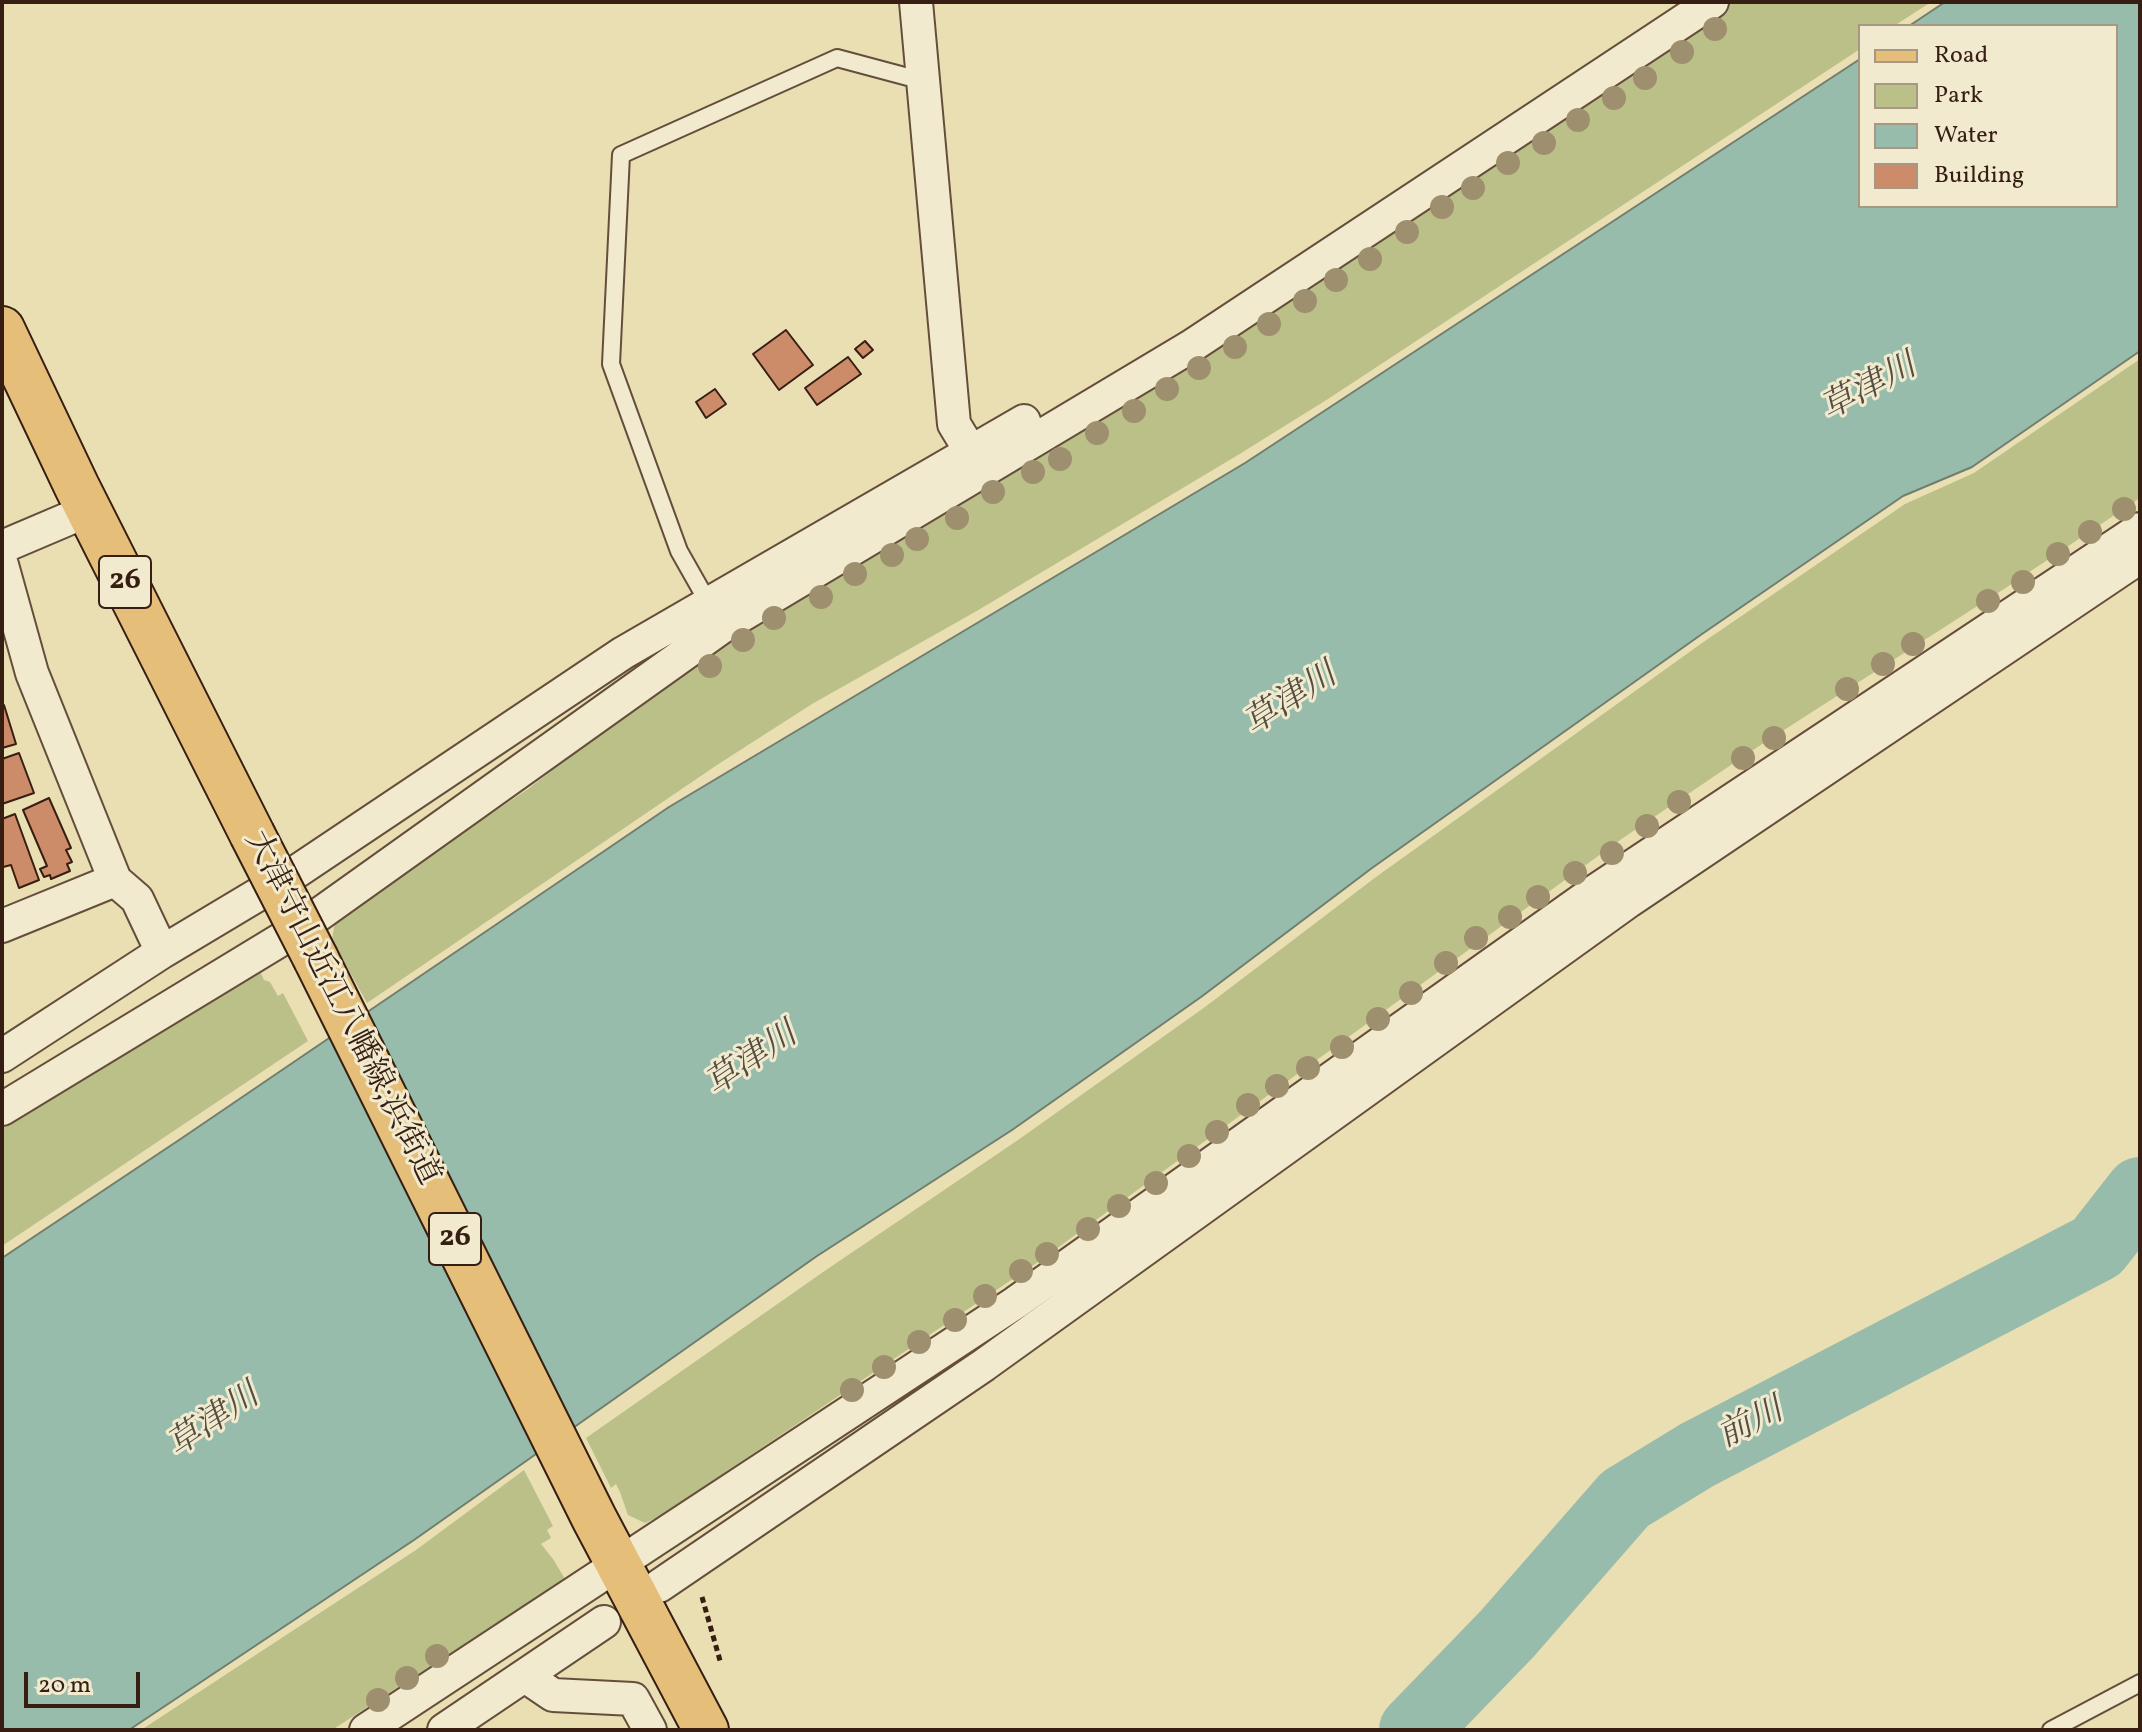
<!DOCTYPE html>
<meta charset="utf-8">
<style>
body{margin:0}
#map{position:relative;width:2142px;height:1732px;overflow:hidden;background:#eadeb3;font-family:Vollkorn,serif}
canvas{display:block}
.frame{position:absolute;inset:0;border:4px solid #371e13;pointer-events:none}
.legend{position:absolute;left:1858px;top:24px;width:260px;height:184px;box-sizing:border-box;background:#f1eace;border:2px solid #a79883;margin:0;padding:10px 14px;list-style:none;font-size:24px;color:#371e13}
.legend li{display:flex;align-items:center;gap:16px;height:40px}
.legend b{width:40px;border:2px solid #a79883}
.scale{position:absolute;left:24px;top:1672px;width:116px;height:36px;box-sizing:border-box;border:4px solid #371e13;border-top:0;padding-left:10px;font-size:24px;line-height:28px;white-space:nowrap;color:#371e13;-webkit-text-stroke:6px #f1eace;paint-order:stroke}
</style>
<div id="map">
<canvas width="2142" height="1732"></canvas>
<div class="frame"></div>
<ul class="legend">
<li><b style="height:10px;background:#e5bf7a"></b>Road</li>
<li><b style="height:22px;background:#bbc089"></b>Park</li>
<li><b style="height:22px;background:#98bcab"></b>Water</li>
<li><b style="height:22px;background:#cd8c69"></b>Building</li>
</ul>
<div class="scale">20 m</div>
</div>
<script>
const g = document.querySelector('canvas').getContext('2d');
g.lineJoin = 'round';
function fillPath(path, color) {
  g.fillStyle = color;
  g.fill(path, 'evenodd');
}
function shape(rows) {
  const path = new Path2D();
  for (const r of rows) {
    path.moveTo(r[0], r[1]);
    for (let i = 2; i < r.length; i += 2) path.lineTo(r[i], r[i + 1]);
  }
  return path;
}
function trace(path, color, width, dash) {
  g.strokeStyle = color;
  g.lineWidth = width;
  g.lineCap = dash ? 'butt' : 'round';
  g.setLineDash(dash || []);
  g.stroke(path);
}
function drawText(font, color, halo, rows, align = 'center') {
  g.font = font + ' Vollkorn,"Noto Serif JP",serif';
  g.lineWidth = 6;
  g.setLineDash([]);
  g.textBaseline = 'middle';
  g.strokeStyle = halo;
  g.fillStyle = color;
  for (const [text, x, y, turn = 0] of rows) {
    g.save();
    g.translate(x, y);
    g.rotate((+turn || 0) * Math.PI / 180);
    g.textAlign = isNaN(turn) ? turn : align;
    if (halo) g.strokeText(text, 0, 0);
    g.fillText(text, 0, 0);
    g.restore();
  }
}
fillPath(shape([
 [1726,2,1931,2,1894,26,1860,26,1860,49,1328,399,1238,455,975,612,812,704,717,765,367,1003,332,940,335,921,343,913,528,789,680,671],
 [2140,359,2140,498,2004,589,1759,746,1623,838,1038,1262,660,1516,645,1523,628,1515,620,1492,616,1484,611,1488,586,1438,826,1270,1018,1140,1205,1007,1376,877,1702,643,1905,504,1974,473],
 [257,965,264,980,270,982,278,996,283,993,308,1041,2,1246,2,1126],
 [524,1470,553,1526,547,1530,551,1538,541,1544,553,1559,565,1579,332,1730,141,1730,416,1550]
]), '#bbc089');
const water = shape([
 [1945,2,2140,2,2140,351,1972,467,1903,496,1702,634,1372,868,1201,997,1012,1130,817,1256,414,1540,129,1730,2,1730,2,1258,182,1138,669,807,1245,463,1860,59,1860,206,2116,206,2116,26,1909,26,1945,2]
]);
fillPath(water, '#98bcab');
trace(water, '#717d6e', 2);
trace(shape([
 [1414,1730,1507,1634,1625,1499,1697,1455,2097,1247,2140,1192]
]), '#98bcab', 70);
const building = shape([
 [786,330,813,365,779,390,753,354,786,330],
 [865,341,873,350,863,358,855,349,865,341],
 [848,357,861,374,817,405,805,388,848,357],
 [715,389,726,404,706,418,696,402,715,389],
 [2,705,4,705,16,744,2,748,2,705],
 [19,753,34,793,2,804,2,759,19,753],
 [49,798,71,848,66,850,72,862,67,864,70,871,51,879,50,875,44,877,40,869,47,866,23,810,49,798],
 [15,814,39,880,19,888,11,865,3,867,2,864,2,819,15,814]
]);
fillPath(building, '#cd8c69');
trace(building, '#371e13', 2);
const service = shape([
 [709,604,679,551,611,364,621,155,837,58,923,81],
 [2051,1730,2140,1683]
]);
const minor = shape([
 [916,2,954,424,971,452],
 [2,547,89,510],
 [2,565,32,673,115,880,137,899,162,952],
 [2,926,115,880],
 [2,1056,162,952,299,870,623,653,1024,421],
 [2,1109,300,928,722,627,1190,347,1712,2],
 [659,1586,984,1365,1629,901,2140,557],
 [525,1676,553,1695,633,1699,650,1730],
 [366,1730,1015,1303,1595,891,2140,529],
 [444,1730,604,1622]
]);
const primary = shape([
 [2,329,77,487,252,834],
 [316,959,594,1518,706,1730]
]);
trace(service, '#644e3b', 20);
trace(minor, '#644e3b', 36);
trace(primary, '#371e13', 48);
trace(shape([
 [702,1597,721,1664]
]), '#371e13', 5, [6, 4]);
trace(service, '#f1eace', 16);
trace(minor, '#f1eace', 32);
trace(primary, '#e5bf7a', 44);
const primaryBridge = shape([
 [252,834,316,959]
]);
trace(primaryBridge, '#371e13', 48, []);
trace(primaryBridge, '#e5bf7a', 44);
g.fillStyle = '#9e8f6e';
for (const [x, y] of [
 [1715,29],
 [1682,52],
 [1645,78],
 [1614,98],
 [1578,120],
 [1544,143],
 [1508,163],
 [1473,188],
 [1442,207],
 [1407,232],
 [1370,259],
 [1336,280],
 [1305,301],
 [1269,324],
 [1235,347],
 [1199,368],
 [1167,389],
 [1134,411],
 [1097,433],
 [1060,459],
 [1033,472],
 [993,492],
 [2124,509],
 [957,518],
 [2090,532],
 [917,539],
 [2058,554],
 [892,555],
 [855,574],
 [2023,582],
 [821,597],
 [1988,601],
 [774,618],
 [743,640],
 [1913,644],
 [1883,664],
 [710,666],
 [1847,689],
 [1774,738],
 [1743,758],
 [1679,802],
 [1647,826],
 [1612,853],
 [1575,873],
 [1538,897],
 [1510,917],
 [1476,938],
 [1446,963],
 [1411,993],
 [1378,1019],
 [1342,1047],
 [1308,1068],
 [1277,1086],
 [1248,1105],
 [1217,1132],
 [1189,1156],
 [1156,1183],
 [1119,1206],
 [1088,1229],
 [1047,1254],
 [1021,1271],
 [985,1296],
 [955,1320],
 [919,1342],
 [884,1367],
 [852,1390],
 [437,1656],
 [407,1678],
 [378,1700]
]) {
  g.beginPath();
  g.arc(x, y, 12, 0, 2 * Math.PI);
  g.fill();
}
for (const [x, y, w] of [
 [125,582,52],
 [455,1239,52]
]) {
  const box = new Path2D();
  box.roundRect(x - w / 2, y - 26, w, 52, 6);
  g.fillStyle = '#f1eace';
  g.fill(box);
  trace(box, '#371e13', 2);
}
drawText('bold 30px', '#371e13', null, [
 ["26",125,582],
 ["26",455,1239]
]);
drawText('32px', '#371e13', '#f1eace', [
 ["大津守山近江八幡線;浜街道",340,1009,63]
]);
drawText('italic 34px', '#544d41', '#f1eace', [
 ["草津川",1870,390,-28],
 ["草津川",1292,702,-33],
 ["草津川",753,1062,-34],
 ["草津川",215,1423,-34],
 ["前川",1752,1426,-27]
]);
</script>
